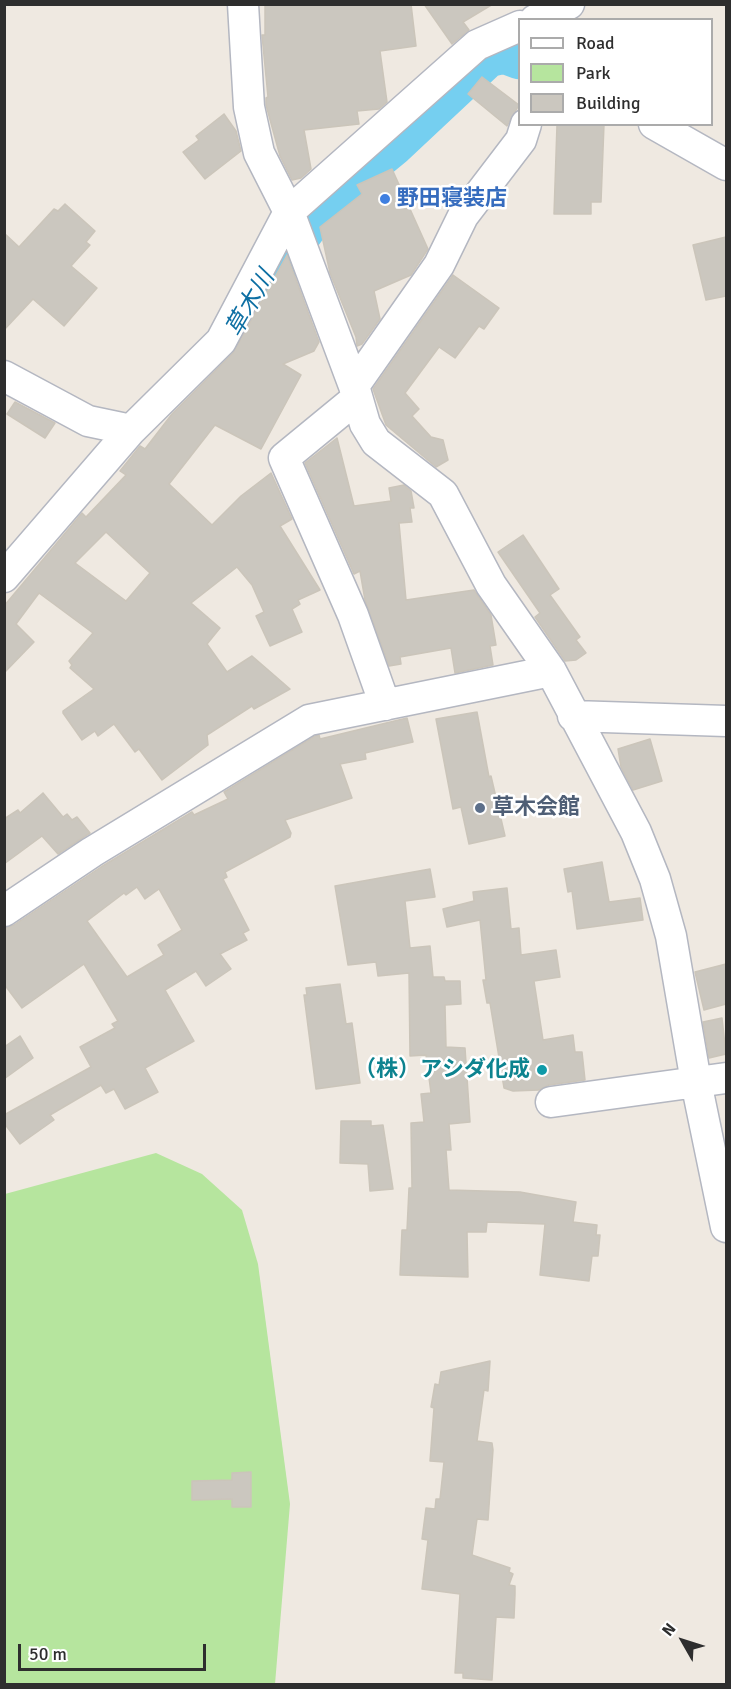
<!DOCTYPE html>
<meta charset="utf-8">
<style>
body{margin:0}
#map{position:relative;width:731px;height:1689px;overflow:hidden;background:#efe9e1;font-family:Signika,sans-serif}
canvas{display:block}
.frame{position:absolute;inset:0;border:6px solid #2e2e2e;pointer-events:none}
.legend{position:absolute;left:518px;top:18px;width:195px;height:108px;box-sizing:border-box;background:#fff;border:2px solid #ababab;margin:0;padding:8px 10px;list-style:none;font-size:18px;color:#2e2e2e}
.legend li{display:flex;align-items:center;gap:12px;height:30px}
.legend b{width:30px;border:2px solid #ababab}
.north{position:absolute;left:653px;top:1611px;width:60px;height:60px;-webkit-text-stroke:4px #fff;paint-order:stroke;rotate:309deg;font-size:16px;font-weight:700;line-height:24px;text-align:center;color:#2e2e2e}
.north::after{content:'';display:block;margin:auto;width:21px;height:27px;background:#2e2e2e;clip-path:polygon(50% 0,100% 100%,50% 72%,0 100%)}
.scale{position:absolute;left:18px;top:1644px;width:188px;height:27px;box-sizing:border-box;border:3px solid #2e2e2e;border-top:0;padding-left:8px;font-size:18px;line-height:21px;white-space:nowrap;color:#2e2e2e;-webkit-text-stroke:4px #fff;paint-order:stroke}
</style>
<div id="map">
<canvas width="731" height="1689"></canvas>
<div class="frame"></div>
<ul class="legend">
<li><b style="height:8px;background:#fff"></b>Road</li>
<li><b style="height:16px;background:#b6e59e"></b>Park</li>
<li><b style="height:16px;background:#cbc7bf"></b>Building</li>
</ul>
<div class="north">N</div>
<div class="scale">50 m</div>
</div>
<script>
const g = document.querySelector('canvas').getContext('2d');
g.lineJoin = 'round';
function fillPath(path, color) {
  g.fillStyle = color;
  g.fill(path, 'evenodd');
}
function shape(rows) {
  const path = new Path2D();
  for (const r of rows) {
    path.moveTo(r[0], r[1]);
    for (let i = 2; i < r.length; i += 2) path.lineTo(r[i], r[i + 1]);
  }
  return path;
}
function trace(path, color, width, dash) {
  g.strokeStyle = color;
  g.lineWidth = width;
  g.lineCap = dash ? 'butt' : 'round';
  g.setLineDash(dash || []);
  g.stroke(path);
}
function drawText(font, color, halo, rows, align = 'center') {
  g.font = font + ' Signika,"Noto Sans JP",sans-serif';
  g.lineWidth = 5;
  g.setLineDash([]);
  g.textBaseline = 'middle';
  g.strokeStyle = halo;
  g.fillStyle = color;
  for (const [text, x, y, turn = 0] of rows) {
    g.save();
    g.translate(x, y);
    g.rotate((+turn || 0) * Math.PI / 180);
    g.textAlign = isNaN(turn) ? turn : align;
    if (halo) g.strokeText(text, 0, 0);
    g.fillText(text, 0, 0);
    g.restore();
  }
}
fillPath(shape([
 [156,1153,202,1174,242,1210,258,1264,290,1504,275,1684,5,1684,5,1194]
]), '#b6e59e');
trace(shape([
 [272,270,325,199,392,144,487,55,504,51,520,57]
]), '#75cff0', 45);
const building = shape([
 [265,4,411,4,416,46,380,51,387,102,379,109,357,111,359,124,304,130,311,169,301,178,292,180,280,156,266,105,266,98,268,97,262,35,265,35,265,4],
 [424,4,493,4,463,22,469,30,452,44,424,4],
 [482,77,519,105,507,126,468,94,482,77],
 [224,114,236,131,241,151,205,179,183,152,199,140,196,136,224,114],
 [604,124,601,202,591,202,591,214,554,214,557,125,604,124],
 [392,169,428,249,411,275,374,291,380,319,362,344,357,346,356,337,330,273,320,227,362,194,357,185,392,169],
 [65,204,95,231,86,242,90,245,71,266,97,288,64,326,33,299,4,330,4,233,19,247,54,209,58,211,65,204],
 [726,237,726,296,706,300,693,245,726,237],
 [287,255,319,342,314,351,283,364,301,375,261,449,215,425,169,484,212,525,241,496,271,473,292,519,280,526,320,590,298,600,300,604,292,609,302,632,270,646,256,616,264,612,252,585,237,567,191,603,220,628,207,644,227,672,252,656,290,689,254,709,252,706,207,735,208,745,162,780,139,749,135,752,114,724,98,736,95,731,82,740,63,713,63,711,94,689,70,668,72,665,69,661,93,633,39,593,16,624,34,642,4,673,4,606,82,513,86,517,126,475,120,471,140,446,145,449,172,414,233,353,287,255],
 [106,532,150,573,126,601,75,563,106,532],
 [453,275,499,308,484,329,479,326,455,358,439,347,405,393,419,409,412,416,431,437,443,440,448,460,436,467,386,425,373,389,453,275],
 [15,402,55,423,45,438,7,414,15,402],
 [337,438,354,506,391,501,389,488,404,485,411,491,414,508,410,508,412,522,399,523,406,600,474,590,491,615,496,645,490,646,493,665,455,673,451,648,400,657,401,664,389,666,365,600,360,571,354,574,305,463,337,438],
 [523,535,559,589,550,595,580,637,576,640,586,653,576,660,565,661,535,617,540,613,498,552,523,535],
 [477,712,489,777,491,776,505,836,469,844,461,807,453,809,436,719,477,712],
 [407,718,413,742,365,753,366,759,340,764,352,798,285,820,291,833,290,837,225,872,227,877,223,879,249,930,243,933,247,940,220,954,231,969,206,986,196,971,165,990,194,1041,145,1068,158,1092,125,1109,114,1089,106,1093,101,1085,50,1115,54,1120,20,1144,4,1123,4,1115,91,1067,80,1047,115,1028,112,1024,118,1021,84,964,22,1008,4,984,4,928,14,925,101,867,192,812,194,815,228,799,224,792,315,736,319,735,320,739,407,718],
 [137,887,145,899,159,889,182,930,158,945,164,955,127,977,87,921,124,893,126,895,137,887],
 [650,739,662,781,633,790,621,767,618,749,650,739],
 [43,793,63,817,67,814,72,820,77,817,90,833,58,854,42,836,4,864,4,819,18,810,20,813,43,793],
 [602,862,609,902,640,898,643,920,577,929,572,891,568,892,564,869,602,862],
 [430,869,435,897,405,901,410,948,430,946,433,977,444,977,445,981,460,981,461,1004,445,1005,446,1047,465,1048,470,1122,449,1124,451,1150,446,1150,449,1190,520,1192,576,1202,573,1222,597,1225,596,1235,600,1235,598,1256,592,1256,589,1281,540,1275,545,1224,487,1222,486,1232,467,1232,468,1277,400,1275,402,1230,407,1230,409,1188,412,1188,411,1123,424,1122,421,1094,431,1093,426,1055,410,1056,409,973,378,976,376,962,348,965,335,886,430,869],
 [507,888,511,929,519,928,521,955,556,950,560,977,534,981,543,1040,573,1035,575,1052,582,1052,585,1080,549,1085,539,1090,513,1091,504,1088,490,1003,487,1003,483,980,486,980,480,920,447,927,443,909,474,901,473,892,507,888],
 [726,964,726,1004,704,1010,695,972,726,964],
 [340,984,346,1024,352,1023,360,1083,316,1089,304,995,307,995,306,988,340,984],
 [722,1018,726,1054,709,1058,703,1022,722,1018],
 [20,1036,33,1058,4,1079,4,1047,20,1036],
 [341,1121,371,1121,371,1126,383,1125,393,1189,370,1191,368,1164,340,1163,341,1121],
 [490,1361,488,1391,484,1390,477,1441,492,1443,493,1450,488,1520,477,1519,472,1555,510,1568,509,1572,513,1574,509,1585,515,1586,515,1594,514,1618,496,1617,492,1680,463,1678,463,1673,455,1673,460,1594,422,1589,428,1540,422,1539,426,1508,435,1509,436,1499,440,1499,444,1462,430,1461,434,1408,431,1407,435,1384,439,1385,441,1372,490,1361],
 [251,1472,251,1507,232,1507,232,1499,192,1500,192,1481,232,1480,232,1473,251,1472]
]);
fillPath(building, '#cbc7bf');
trace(building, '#cbc5ba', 1.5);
const minor = shape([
 [243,4,249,107,259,153,289,212,354,386,365,424,376,442,443,494,491,585,551,671,636,832,655,879,671,936,696,1082,726,1227],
 [535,20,569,4],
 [654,124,726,165],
 [4,376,88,421,131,430],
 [354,386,439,265,463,216,521,140,526,124],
 [357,398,284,458,353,615,385,705],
 [4,577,131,430,221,341,289,212,477,45,520,26],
 [573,716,726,721],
 [4,911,92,852,309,720,551,671],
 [551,1102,726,1078]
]);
trace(minor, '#b4b7c1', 33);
trace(minor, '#fff', 30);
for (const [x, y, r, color] of [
 [385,199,6,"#3f7fe0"],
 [480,808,6,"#5c6f8a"],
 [542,1070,6,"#0f9aa8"]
]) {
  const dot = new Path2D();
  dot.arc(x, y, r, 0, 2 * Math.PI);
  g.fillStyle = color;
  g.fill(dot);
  trace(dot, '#fff', 2);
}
drawText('bold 22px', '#366cbe', '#fff', [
 ["野田寝装店",397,199]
], 'left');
drawText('bold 22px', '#4e5e75', '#fff', [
 ["草木会館",492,808]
], 'left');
drawText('bold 22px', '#0d838f', '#fff', [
 ["（株）アシダ化成",530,1070]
], 'right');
drawText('italic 24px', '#0d6fa3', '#fff', [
 ["草木川",251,304,-60]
]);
</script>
